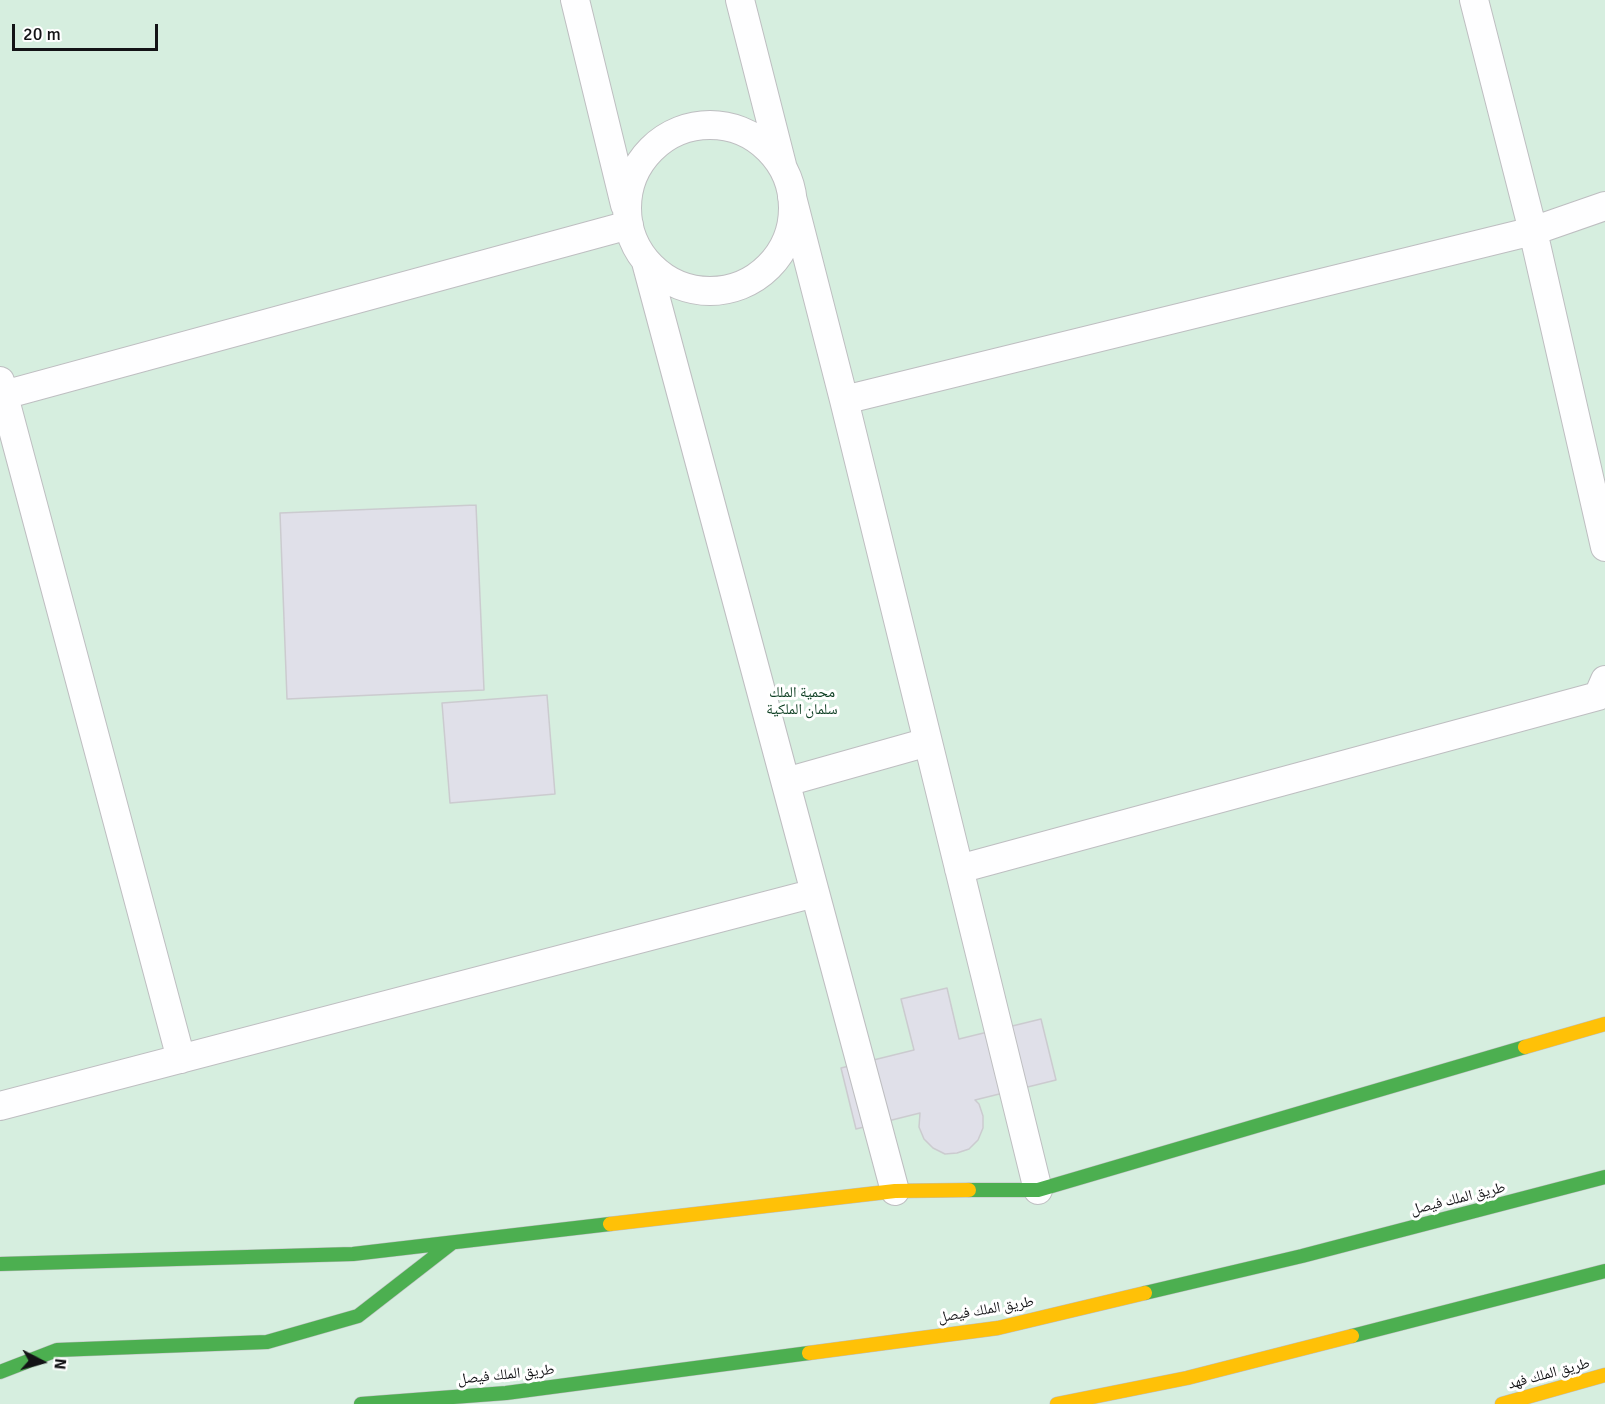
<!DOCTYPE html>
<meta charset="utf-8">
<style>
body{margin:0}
#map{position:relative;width:1605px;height:1404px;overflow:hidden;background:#f8f8fc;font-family:Signika,sans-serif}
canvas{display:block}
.north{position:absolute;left:12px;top:1332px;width:60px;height:60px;-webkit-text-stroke:4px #fff;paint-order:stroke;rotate:96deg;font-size:16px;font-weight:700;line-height:24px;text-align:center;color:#131316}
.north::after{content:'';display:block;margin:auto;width:21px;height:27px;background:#131316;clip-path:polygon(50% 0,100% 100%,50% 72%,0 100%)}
.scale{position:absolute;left:12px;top:24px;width:146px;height:27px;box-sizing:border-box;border:3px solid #131316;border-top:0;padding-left:8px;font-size:18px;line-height:21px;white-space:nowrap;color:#131316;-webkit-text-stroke:4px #fff;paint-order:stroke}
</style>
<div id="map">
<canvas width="1605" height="1404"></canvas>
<div class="north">N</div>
<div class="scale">20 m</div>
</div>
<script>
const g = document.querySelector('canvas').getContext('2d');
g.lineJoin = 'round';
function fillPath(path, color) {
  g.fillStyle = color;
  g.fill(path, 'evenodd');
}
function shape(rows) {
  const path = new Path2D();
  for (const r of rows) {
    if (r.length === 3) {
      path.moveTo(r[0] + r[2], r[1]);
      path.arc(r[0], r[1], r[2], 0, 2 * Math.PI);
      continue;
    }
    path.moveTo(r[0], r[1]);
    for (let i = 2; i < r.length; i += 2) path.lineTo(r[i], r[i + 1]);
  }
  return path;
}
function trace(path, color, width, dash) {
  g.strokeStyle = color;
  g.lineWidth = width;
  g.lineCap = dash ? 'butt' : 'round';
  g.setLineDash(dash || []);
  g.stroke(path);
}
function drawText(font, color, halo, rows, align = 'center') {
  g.font = font + ' Signika,"Noto Naskh Arabic",sans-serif';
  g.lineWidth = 6;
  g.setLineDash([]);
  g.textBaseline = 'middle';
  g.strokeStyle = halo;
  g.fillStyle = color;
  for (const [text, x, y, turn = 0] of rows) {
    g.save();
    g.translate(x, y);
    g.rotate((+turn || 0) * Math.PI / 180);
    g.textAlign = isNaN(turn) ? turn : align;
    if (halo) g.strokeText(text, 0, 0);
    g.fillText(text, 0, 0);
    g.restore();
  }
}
fillPath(shape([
 [0,0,1605,0,1605,1404,0,1404]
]), '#d6eedf');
const building = shape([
 [476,505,484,690,287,699,280,513,476,505],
 [547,695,555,794,450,803,442,703,547,695],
 [947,988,959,1039,1041,1019,1056,1080,975,1100,979,1104,983,1116,983,1128,978,1140,969,1149,957,1153,945,1154,933,1148,924,1139,919,1127,920,1113,856,1129,841,1068,914,1050,901,999,947,988]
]);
fillPath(building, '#e0e0e9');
trace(building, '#cbcbcf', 1.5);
const lane = shape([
 [575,0,625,205],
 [740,0,782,165],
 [1474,0,1533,231,1605,547],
 [710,208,83],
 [792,197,844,400,1038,1190],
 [646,262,895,1191],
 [0,381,181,1059],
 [0,396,629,225],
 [844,400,1533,231,1605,206],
 [786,782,928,742],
 [959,869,1598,696,1605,680],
 [0,1106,815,893]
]);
const fast = shape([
 [969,1190,1038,1190,1525,1047],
 [0,1264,353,1254,610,1224],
 [1145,1293,1302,1256,1605,1177],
 [1352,1336,1605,1271],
 [0,1372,57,1350,267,1342,358,1316,452,1243],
 [361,1404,506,1393,809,1353]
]);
const slow = shape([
 [1525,1047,1605,1024],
 [610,1224,895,1191,969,1190],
 [809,1353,998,1328,1145,1293],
 [1057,1404,1187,1378,1352,1336],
 [1502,1404,1605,1375]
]);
trace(lane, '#bebec1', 30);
trace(fast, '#bebec1', 15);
trace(slow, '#bebec1', 15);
trace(lane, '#fefeff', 28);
trace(fast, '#4caf50', 14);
trace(slow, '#ffc107', 14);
drawText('15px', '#0f4024', '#fff', [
 ["محمية الملك",802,693],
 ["سلمان الملكية",802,710]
]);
drawText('15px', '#131316', '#fff', [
 ["طريق الملك فيصل",1458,1199,-14],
 ["طريق الملك فيصل",986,1310,-10],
 ["طريق الملك فهد",1549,1374,-15],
 ["طريق الملك فيصل",506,1375,-6]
]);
</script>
